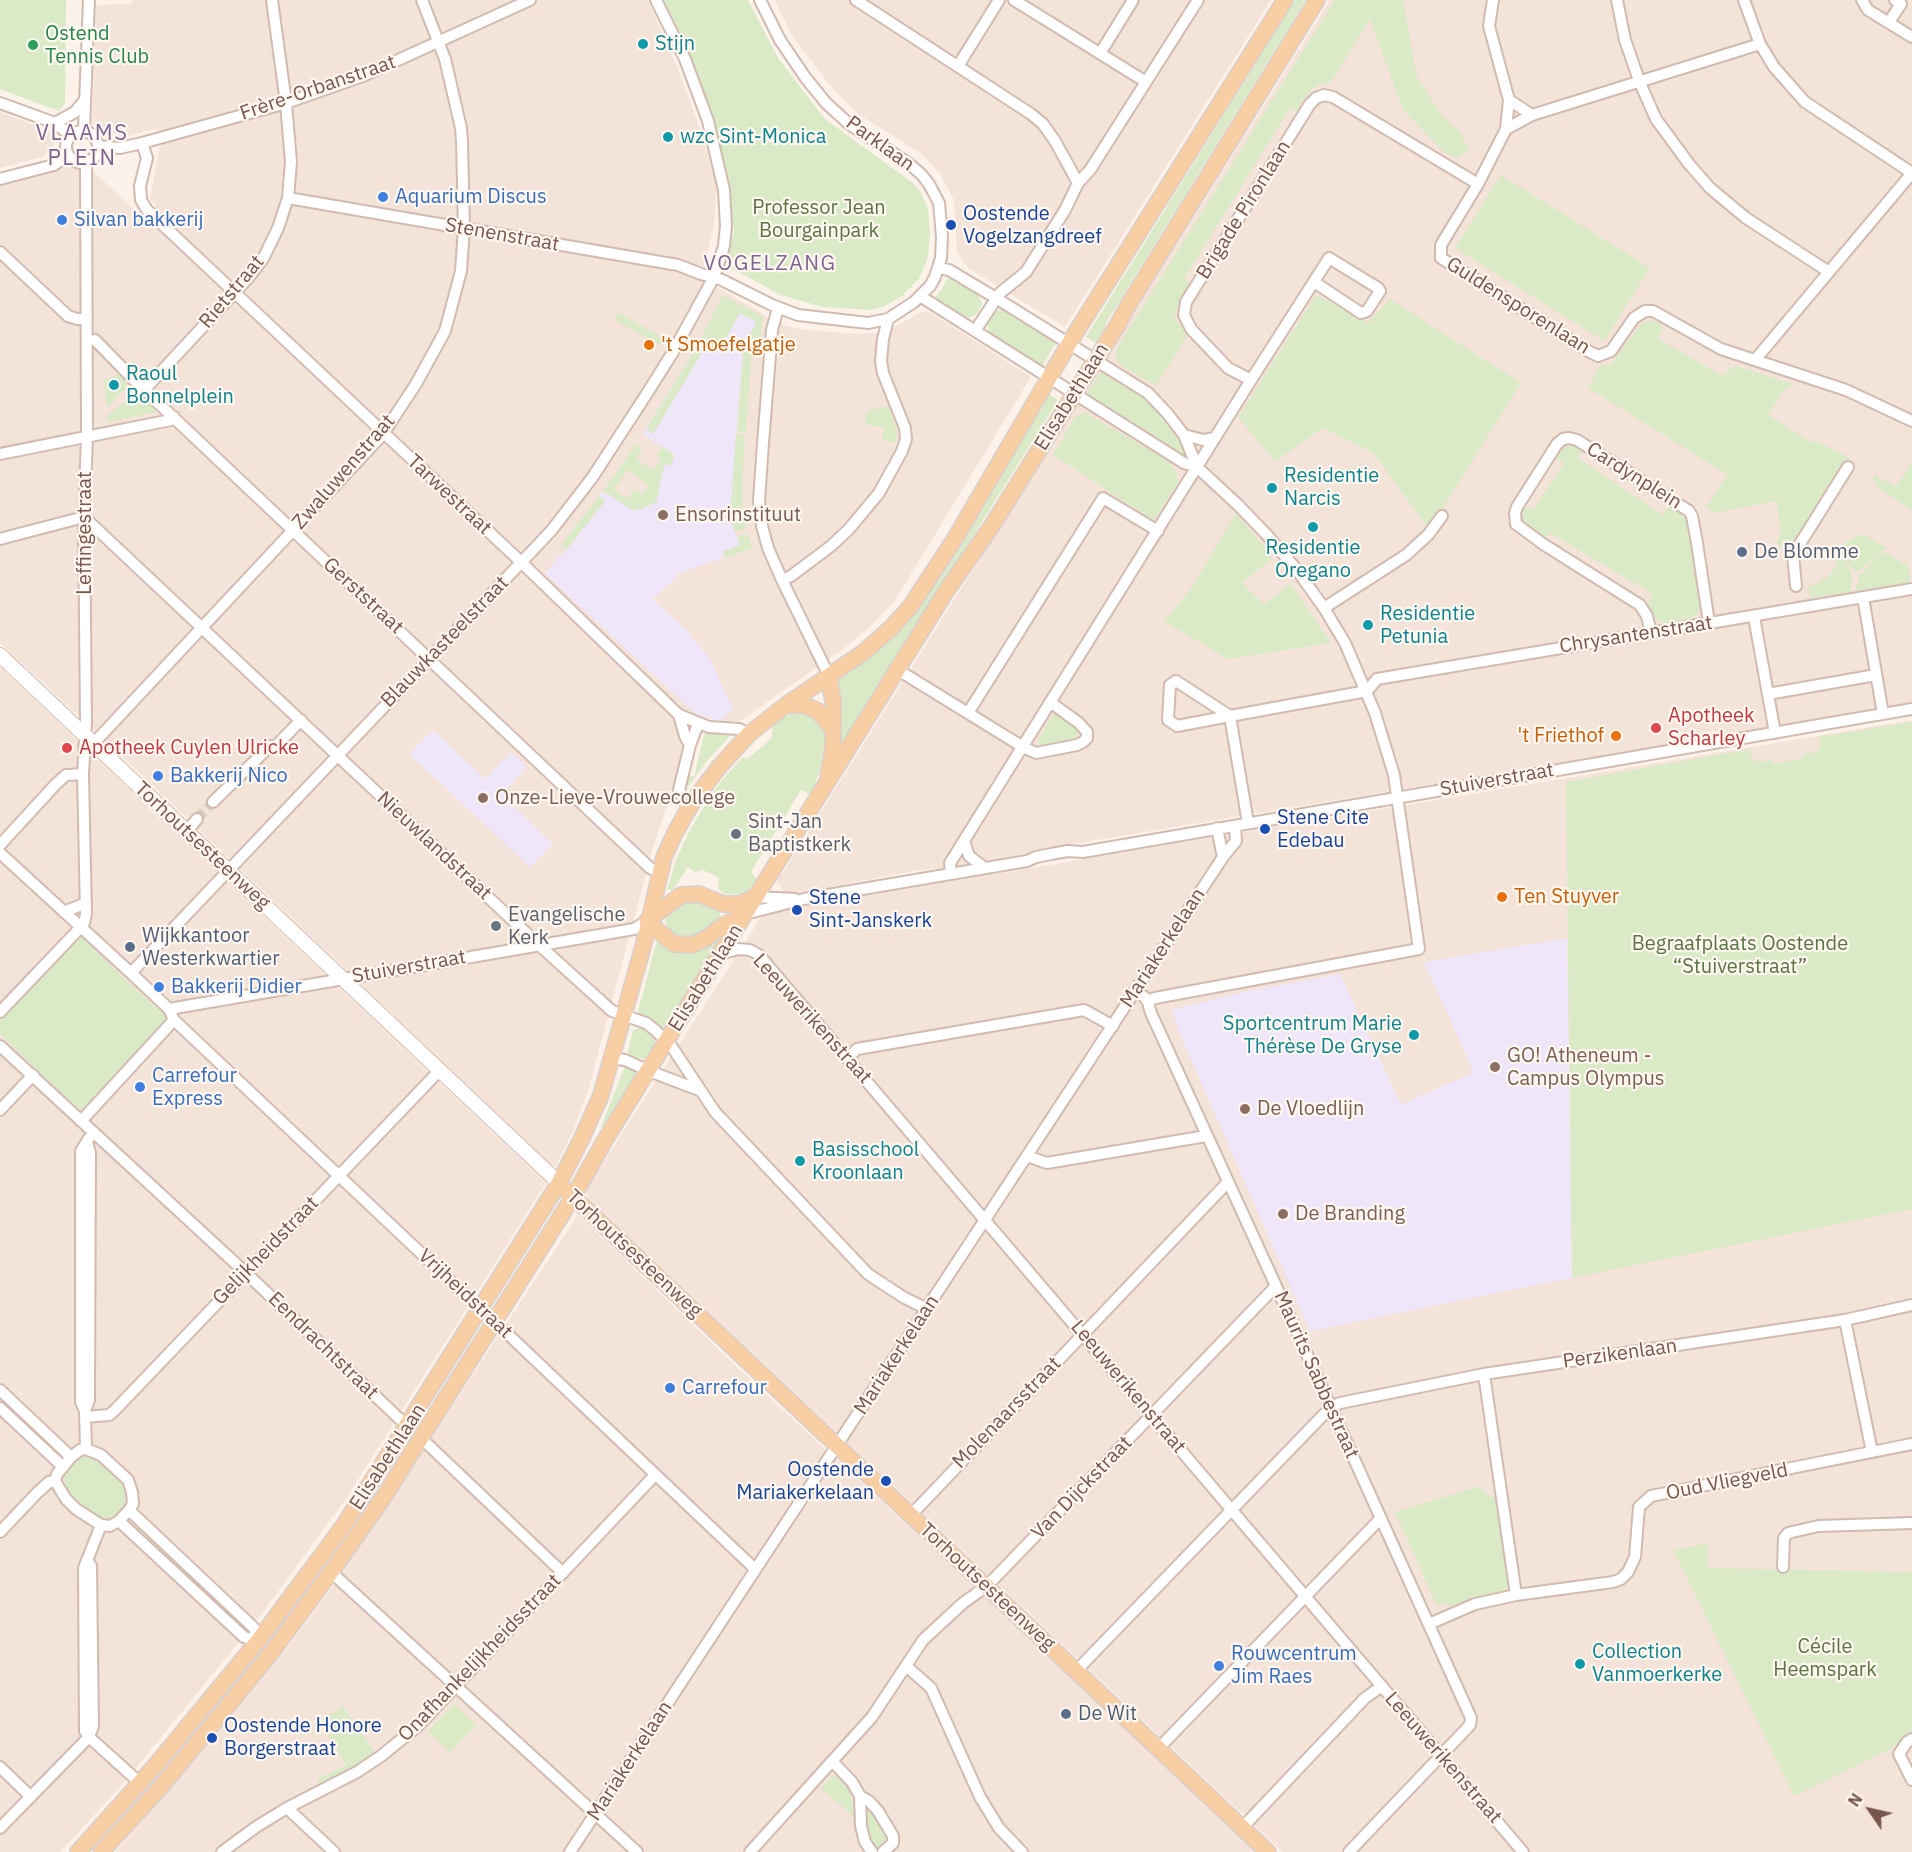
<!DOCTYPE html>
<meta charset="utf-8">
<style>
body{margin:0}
#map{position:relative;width:1912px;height:1852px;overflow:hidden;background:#fcf2e9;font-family:"IBM Plex Sans",sans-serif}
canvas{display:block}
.north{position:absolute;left:1840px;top:1780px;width:60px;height:60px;-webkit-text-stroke:4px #fff7f0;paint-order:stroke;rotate:304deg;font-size:16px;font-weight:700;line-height:24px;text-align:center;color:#77564d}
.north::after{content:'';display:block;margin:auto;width:21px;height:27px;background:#77564d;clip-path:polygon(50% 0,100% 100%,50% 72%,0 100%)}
</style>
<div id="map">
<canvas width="1912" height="1852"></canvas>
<div class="north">N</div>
</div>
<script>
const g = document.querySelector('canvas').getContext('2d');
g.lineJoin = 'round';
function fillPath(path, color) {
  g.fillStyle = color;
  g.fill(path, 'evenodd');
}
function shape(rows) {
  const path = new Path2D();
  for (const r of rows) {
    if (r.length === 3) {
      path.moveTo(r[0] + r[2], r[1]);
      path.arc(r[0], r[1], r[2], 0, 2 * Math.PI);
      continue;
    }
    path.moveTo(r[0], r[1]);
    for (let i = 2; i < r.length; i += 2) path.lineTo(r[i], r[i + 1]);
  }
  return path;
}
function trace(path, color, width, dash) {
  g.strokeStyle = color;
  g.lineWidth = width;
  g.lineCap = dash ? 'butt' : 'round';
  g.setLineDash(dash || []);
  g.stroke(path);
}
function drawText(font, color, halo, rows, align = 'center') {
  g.font = font + ' "IBM Plex Sans",sans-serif';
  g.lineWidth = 4.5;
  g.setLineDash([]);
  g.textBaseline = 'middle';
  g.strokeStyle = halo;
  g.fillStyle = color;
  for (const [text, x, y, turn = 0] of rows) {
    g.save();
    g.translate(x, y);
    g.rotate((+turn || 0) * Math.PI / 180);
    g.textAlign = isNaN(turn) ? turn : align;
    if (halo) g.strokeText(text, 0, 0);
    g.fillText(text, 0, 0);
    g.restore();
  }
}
fillPath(shape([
 [132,0,648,0,677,66,702,135,717,184,714,224,706,260,700,277,780,324,798,329,858,334,877,333,897,326,921,312,930,312,1031,377,895,600,871,626,843,649,740,721,720,721,696,715,651,854,588,1091,573,1131,556,1166,550,1164,93,729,0,643,0,183,71,164,94,172,143,218,156,205,150,199,160,146,156,128,124,138,92,125,96,5,131,4],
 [775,0,1271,0,1065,327,968,268,957,252,954,200,940,174,922,154,858,114,829,84,791,34],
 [1330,0,1912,0,1912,704,1067,845,1064,849,1044,852,1040,850,962,866,920,870,792,894,784,892,777,880,779,872,782,874],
 [0,112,52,132,55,141,53,147,42,157,0,168],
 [0,667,546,1183,347,1497,258,1619,121,1786,60,1852,0,1852],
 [1912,720,1912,1852,1283,1852,589,1199,586,1189,764,913],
 [578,1215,757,1386,1260,1852,115,1852,280,1658,336,1582]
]), '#f4e3d8');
fillPath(shape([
 [740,312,757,322,743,347,730,518,740,545,723,552,724,557,675,575,676,578,653,599,688,632,710,659,733,709,720,721,696,714,544,573,556,561,555,559,558,556,560,557,573,542,605,501,599,496,603,491,634,511,665,463,670,466,674,455,642,434,700,340,718,352],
 [433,730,485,779,511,752,527,767,506,790,512,795,507,800,553,844,530,867,409,754],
 [1567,938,1572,1278,1310,1331,1179,1032,1172,1010,1253,990,1340,974,1401,1105,1474,1072,1424,962]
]), '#efe6f9');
fillPath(shape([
 [0,0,66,0,65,103,59,111,0,89],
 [663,0,748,0,778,58,825,119,913,183,920,191,928,208,930,233,928,257,919,279,902,296,883,307,870,310,823,307,781,295,725,265,734,231,729,191,712,113,673,18],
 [1295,0,1306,0,1107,321,1098,344,1086,337],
 [1335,0,1403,0,1417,77,1443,117,1460,132,1469,149,1458,159,1444,152,1403,110,1370,19,1331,82,1320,84,1310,91,1296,112,1290,108,1184,279,1191,284,1176,309,1175,318,1187,336,1156,386,1120,365,1116,359,1117,348],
 [1501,175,1650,268,1604,341,1455,248],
 [948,277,953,277,978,293,982,304,977,314,970,318,962,317,937,302,935,298,942,289],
 [723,295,763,317,759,343,755,346,746,341,757,322,740,313,718,352,700,340],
 [1316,295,1368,323,1390,299,1521,383,1441,511,1427,526,1373,453,1323,428,1275,461,1238,417],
 [998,310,1007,310,1057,341,1041,368,991,336,987,326,988,320,992,314],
 [617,312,665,338,660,345,615,320],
 [1655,321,1664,327,1658,339,1723,376,1731,368,1736,366,1793,384,1782,392,1768,415,1812,443,1815,440,1850,458,1791,553,1776,543,1781,535,1777,501,1715,513,1706,507,1728,475,1588,388,1600,366,1612,363,1643,322],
 [744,344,752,349,746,432,737,431],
 [695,349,702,353,653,434,646,429],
 [1103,369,1150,401,1179,438,1186,456,1086,396],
 [122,373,132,381,107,408,104,380],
 [139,389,162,411,108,422,107,416],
 [1046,392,1058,400,876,692,843,745,841,744,841,710,836,681,873,653,935,580,1035,418],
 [889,406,897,432,895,443,882,440,884,428,865,424,867,411],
 [1084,412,1170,462,1177,474,1179,481,1155,518,1153,520,1053,455,1075,417],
 [736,434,745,435,742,487,743,513,746,528,735,532,730,518],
 [1571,443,1582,450,1578,458,1663,515,1671,504,1676,506,1688,519,1700,610,1695,616,1668,624,1658,621,1647,604,1653,594,1550,533,1542,540,1521,521,1525,507,1533,510,1564,463,1555,457,1562,446],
 [636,444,642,448,636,459,653,470,661,460,656,456,662,447,674,455,671,466,665,463,656,503,634,511,603,491],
 [628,470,649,486,642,494,634,489,627,499,614,489],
 [1912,462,1912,510,1878,488,1873,478,1875,475,1896,487],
 [599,496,605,501,566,550,561,545],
 [1236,513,1273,558,1242,583,1264,604,1291,584,1331,643,1228,659,1164,621,1192,587],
 [747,533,753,548,725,558,722,552,740,545,737,537],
 [1858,535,1867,536,1886,548,1859,571,1854,570,1839,552,1846,542],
 [1885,552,1903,564,1905,561,1910,571,1910,582,1855,591,1859,577,1874,560],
 [1837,554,1846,562,1852,575,1851,592,1810,598,1808,586,1818,584,1823,577,1827,579,1838,563,1834,560],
 [808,710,824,729,825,741,819,772,811,795,801,790,751,872,756,879,749,890,741,894,724,894,718,888,719,878,703,870,695,872,688,867,675,887,672,890,667,890,676,860,691,828,713,792,728,773,743,757,747,759,771,739,773,725,795,711],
 [1057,713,1078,729,1078,733,1073,741,1040,746,1038,740,1053,715],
 [1912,722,1912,1209,1572,1278,1566,782,1750,749,1751,757,1758,762,1772,760,1773,764,1788,761,1802,759,1802,755,1816,752,1820,746,1819,737],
 [705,731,733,733,707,761,688,787,685,785,687,774,694,777],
 [698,900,719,910,721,918,695,937,681,939,669,931,666,922,667,915,680,902],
 [718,934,723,935,664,1031,651,1019,637,1015,657,940,665,945],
 [82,937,97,948,95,951,157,1009,160,1007,164,1011,166,1018,164,1024,84,1108,80,1110,69,1104,70,1101,0,1034,0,1019,74,941],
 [638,1028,644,1028,652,1034,654,1039,655,1046,648,1056,643,1059,635,1058,630,1056,628,1052,633,1031],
 [625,1066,638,1071,602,1128,601,1127],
 [89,1457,101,1462,122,1482,126,1500,123,1511,117,1516,108,1518,96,1517,83,1510,67,1490,64,1477,67,1467,78,1458],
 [1481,1486,1485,1493,1495,1498,1509,1585,1504,1591,1476,1597,1450,1607,1447,1602,1437,1606,1395,1512],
 [139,1525,238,1619,237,1621,235,1622,135,1530],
 [1708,1543,1707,1568,1912,1572,1912,1733,1905,1736,1899,1744,1889,1750,1794,1796,1673,1550],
 [454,1704,476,1725,450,1753,428,1731],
 [343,1706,375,1753,348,1770,319,1784,317,1779,346,1765,320,1721],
 [834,1775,847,1786,850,1793,856,1819,821,1788],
 [869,1811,872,1812,888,1837,888,1842,879,1849,876,1849,868,1840,867,1814]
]), '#daeac7');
trace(shape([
 [197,819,213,802]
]), '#dbcbc2', 10, [10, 5]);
const street = shape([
 [856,0,1031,114,1043,124,1055,141,1078,183],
 [1014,0,1146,82],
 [1493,0,1489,26,1509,100,1506,129,1478,184,1441,245,1441,258,1588,351,1598,356,1611,351,1634,318,1645,311,1653,311,1721,349,1846,390,1912,421],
 [1617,0,1625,40,1640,83,1656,119,1689,164,1710,188,1746,218,1829,272],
 [1744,0,1760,44,1774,67,1805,102,1912,173],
 [1862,0,1868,10,1912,37],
 [1889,22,1901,4,1895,0],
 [1101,52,1133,0],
 [958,66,999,0],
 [1509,100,1532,115],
 [0,103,55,123,71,136],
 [55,123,75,112,84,101],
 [1506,129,1532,115,1760,44],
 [84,131,89,0],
 [82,147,16],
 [142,143,147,158,140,186,141,200,147,210,521,562,679,715,709,727,739,729,749,734],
 [98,146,120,148,142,143,286,103,363,76,530,0],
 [0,179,54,165,68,155],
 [288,198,678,265,701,274,722,280,772,305,798,315,868,323,888,319,914,302,930,286,935,277,941,258,942,237,939,203,929,184,921,174,908,163,849,124,826,103,805,77,780,40,760,0],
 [0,252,68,316,77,319,87,319],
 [939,268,949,270,996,298,1148,393,1167,413,1184,435,1197,467],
 [920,296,1184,463,1197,467,1238,505,1267,535,1297,570,1324,608,1345,643,1375,713,1394,775,1419,949,1155,998,1147,1001],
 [778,308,772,330,763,443,759,501,762,526,768,548,782,580,829,676],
 [975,331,1000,293,1026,272,1065,210,1078,183,1090,170,1198,0],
 [95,340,137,383,650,868,660,873],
 [1755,360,1912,173],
 [1251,380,1228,368,1191,329,1184,315,1186,302,1310,104,1316,98,1324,95,1333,97,1478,184],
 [145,389,249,277,264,257,278,228,288,198,291,162,286,103,272,0],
 [1184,435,1203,440,1215,438],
 [0,454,171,420,174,417],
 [0,539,84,517,539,945,612,1011,646,1023,655,1030,672,1047,715,1112,868,1274,903,1297,927,1309],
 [782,580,791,576,831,546,849,529,879,493,902,451,906,439,905,428,883,373,881,361,883,339,888,319],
 [1796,586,1793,555,1848,467],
 [1863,597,1883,714],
 [1324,608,1406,555,1428,535,1442,516],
 [1754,617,1775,733],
 [1651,633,1647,616,1640,605,1543,544,1516,524,1515,513,1517,507,1557,444,1563,439,1569,438,1577,440,1689,511,1692,516,1697,543,1709,623],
 [898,670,1023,747,1036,753,1077,745,1083,742,1087,738,1087,732,1079,723,1050,702],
 [1367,691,1377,679,1912,589],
 [1768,694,1876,675],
 [968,713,1103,498,1158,531],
 [679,715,685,736,690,745],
 [94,743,383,434,416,384,445,331,461,271,464,228,462,142,461,128,445,59,422,0],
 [213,802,270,746,276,746,301,720],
 [688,809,679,790,690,745,698,724],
 [1248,823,1230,716,1177,726,1168,720,1170,685,1176,681,1230,716,1367,691],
 [1217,828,1223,857],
 [187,831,197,819],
 [964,841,969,856,985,868],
 [0,845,56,784,66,775,83,774],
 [0,853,131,973,169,1009,174,1020,480,1309],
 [951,874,950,863,1251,380,1329,258,1378,288,1380,291,1367,311,1361,313,1314,282],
 [756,897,795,899],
 [64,912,86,903],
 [745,914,804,899,1027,861,1036,857,1051,854,1068,851,1083,852,1912,709],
 [720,954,738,949,750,950,759,955,1523,1852],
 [131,973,551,531,592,478,646,395,673,352,714,277,724,246,726,226,724,190,708,121,685,59,656,0],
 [1136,991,1147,999,1151,1013,1276,1286,1471,1718,1470,1725,1349,1852],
 [169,1009,634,929,647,921],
 [0,1012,80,928,84,923,86,914,83,774,86,721,84,517,87,437,86,162],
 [0,1046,246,1273,407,1426],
 [612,1058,625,1060,649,1071,699,1090],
 [848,1058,857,1049,1084,1010,1113,1026],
 [0,1110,33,1075],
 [82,1120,174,1020],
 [1027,1156,1047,1163,1206,1136],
 [1845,1320,1872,1452],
 [494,1321,755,1569],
 [1484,1374,1516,1595],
 [0,1390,71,1457],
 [0,1408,62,1466],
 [85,1411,81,1402,81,1151,89,1138],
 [85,1417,109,1415,114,1411,440,1070],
 [421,1438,563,1573],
 [86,1449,85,1411,89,1400,90,1153,87,1142],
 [86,1449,101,1455,128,1480,132,1492,133,1504,129,1510,119,1521,110,1526,101,1525,76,1509,66,1499,55,1481,57,1474,71,1457,80,1450,86,1449],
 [129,1510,254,1628,258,1641],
 [911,1515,1228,1182],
 [119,1521,244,1637,258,1641],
 [0,1532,37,1493,49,1482,55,1481],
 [87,1560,91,1566,93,1726,89,1737,85,1731,84,1568,101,1525],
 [1783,1567,1784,1538,1788,1533,1818,1526,1912,1523],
 [331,1572,637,1852],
 [1429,1624,1475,1604,1516,1595,1613,1582,1621,1579,1628,1572,1635,1557,1639,1507,1651,1496,1912,1444],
 [906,1666,931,1688,980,1797,999,1828,1022,1852],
 [1076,1671,1330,1408,1340,1403,1484,1374,1845,1320,1912,1305],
 [1912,1739,1907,1742,1899,1754,1912,1780],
 [1158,1749,1381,1518],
 [833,1762,852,1782,860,1796,861,1826,865,1842,872,1852],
 [0,1767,31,1797],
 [860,1796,869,1801,878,1811,893,1836,893,1843,883,1852],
 [287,1808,334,1852],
 [0,1828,89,1737,140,1783],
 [1242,1828,1365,1698,1382,1686],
 [222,1852,256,1827,287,1808,357,1772,381,1756,418,1726,655,1475],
 [570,1852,1223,857,1236,841,1235,826],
 [750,1852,872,1717,923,1640,963,1603,987,1586,1276,1286]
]);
const secondary = shape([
 [0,655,559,1183]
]);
const primary = shape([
 [786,705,804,705,818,711,833,729],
 [828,775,833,750,833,702,829,676],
 [647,921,681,895,699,894,723,904,739,904,756,897],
 [647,921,674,944,692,945,705,939,724,925,744,915],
 [567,1191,1268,1852],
 [78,1852,155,1766,258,1641,344,1525,559,1183,582,1138,601,1095,643,947,664,857,675,833,693,801,720,766,749,734,786,705,864,652,891,628,910,607,954,540,1073,337,1285,0],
 [101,1852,159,1789,272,1652,331,1572,383,1498,573,1197,605,1140,720,954,947,590,991,527,1118,324,1127,307,1317,0]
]);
trace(street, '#d1bbb1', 14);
trace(secondary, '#d4baaf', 16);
trace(primary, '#d9d0cd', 18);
trace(street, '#fff', 10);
trace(secondary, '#fff', 14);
trace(primary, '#f8cea4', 15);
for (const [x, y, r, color] of [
 [643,44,6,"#0f9aa8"],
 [33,45,6,"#2e9e5b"],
 [668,137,6,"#0f9aa8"],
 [383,197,6,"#3f7fe0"],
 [62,220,6,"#3f7fe0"],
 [951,225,6,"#1a4fb4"],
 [649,345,6,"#e8710a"],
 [114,385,6,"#0f9aa8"],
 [1272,488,6,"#0f9aa8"],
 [663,515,6,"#8d6e63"],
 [1313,527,6,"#0f9aa8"],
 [1742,552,6,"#5c6f8a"],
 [1368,625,6,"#0f9aa8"],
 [1656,728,6,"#e0444e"],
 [1616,736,6,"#e8710a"],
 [67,748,6,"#e0444e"],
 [158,776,6,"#3f7fe0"],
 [483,798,6,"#8d6e63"],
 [1265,829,6,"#1a4fb4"],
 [736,834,6,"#6b7280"],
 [1502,897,6,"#e8710a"],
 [797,910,6,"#1a4fb4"],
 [496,926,6,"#6b7280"],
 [130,947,6,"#5c6f8a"],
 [159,987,6,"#3f7fe0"],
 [1414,1035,6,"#0f9aa8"],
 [1495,1067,6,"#8d6e63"],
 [140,1087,6,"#3f7fe0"],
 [1245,1109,6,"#8d6e63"],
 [800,1161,6,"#0f9aa8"],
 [1283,1214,6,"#8d6e63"],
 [670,1388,6,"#3f7fe0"],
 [886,1481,6,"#1a4fb4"],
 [1580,1664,6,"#0f9aa8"],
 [1219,1666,6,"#3f7fe0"],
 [1066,1714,6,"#5c6f8a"],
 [212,1738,6,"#1a4fb4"]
]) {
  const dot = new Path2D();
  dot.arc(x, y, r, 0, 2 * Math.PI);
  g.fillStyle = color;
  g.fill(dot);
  trace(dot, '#fff7f0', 2);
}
drawText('20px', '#27864d', '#fff7f0', [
 ["Ostend",45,34],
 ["Tennis Club",45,57]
], 'left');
drawText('20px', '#0d838f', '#fff7f0', [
 ["Stijn",655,44],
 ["wzc Sint-Monica",680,137],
 ["Raoul",126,374],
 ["Bonnelplein",126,397],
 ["Residentie",1284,476],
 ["Narcis",1284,499],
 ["Residentie",1313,548,"center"],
 ["Oregano",1313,571,"center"],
 ["Residentie",1380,614],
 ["Petunia",1380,637],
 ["Sportcentrum Marie",1402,1024,"right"],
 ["Thérèse De Gryse",1402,1047,"right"],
 ["Basisschool",812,1150],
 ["Kroonlaan",812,1173],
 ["Collection",1592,1652],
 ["Vanmoerkerke",1592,1675]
], 'left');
drawText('20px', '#77564d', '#fff7f0', [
 ["Frère-Orbanstraat",318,88,-19],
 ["Parklaan",880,144,36],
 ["Brigade Pironlaan",1244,210,-58],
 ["Stenenstraat",502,235,10],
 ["Rietstraat",232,292,-50],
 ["Guldensporenlaan",1518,306,32],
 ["Elisabethlaan",1072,397,-58],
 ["Zwaluwenstraat",344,472,-49],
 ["Cardynplein",1634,476,32],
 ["Tarwestraat",449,495,43],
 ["Leffingestraat",85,533,-90],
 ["Gerststraat",363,596,43],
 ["Chrysantenstraat",1636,635,-9],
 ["Blauwkasteelstraat",445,642,-46],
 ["Stuiverstraat",1497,780,-10],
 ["Torhoutsesteenweg",202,846,43],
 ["Nieuwlandstraat",434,846,43],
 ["Mariakerkelaan",1163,948,-57],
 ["Stuiverstraat",409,967,-10],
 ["Elisabethlaan",706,978,-58],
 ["Leeuwerikenstraat",812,1019,48],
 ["Gelijkheidstraat",266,1251,-46],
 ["Torhoutsesteenweg",634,1254,43],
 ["Vrijheidstraat",465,1294,43],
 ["Eendrachtstraat",323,1346,44],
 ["Perzikenlaan",1620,1354,-8],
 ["Mariakerkelaan",897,1355,-57],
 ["Maurits Sabbestraat",1316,1375,66],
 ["Leeuwerikenstraat",1128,1387,50],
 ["Molenaarsstraat",1007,1413,-46],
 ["Elisabethlaan",388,1457,-57],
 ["Oud Vliegveld",1727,1482,-11],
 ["Van Dijckstraat",1082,1488,-46],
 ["Torhoutsesteenweg",987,1587,43],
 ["Onafhankelijkheidsstraat",480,1658,-46],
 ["Leeuwerikenstraat",1443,1758,49],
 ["Mariakerkelaan",630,1761,-57]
]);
drawText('20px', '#366cbe', '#fff7f0', [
 ["Aquarium Discus",395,197],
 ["Silvan bakkerij",74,220],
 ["Bakkerij Nico",170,776],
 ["Bakkerij Didier",171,987],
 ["Carrefour",152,1076],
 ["Express",152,1099],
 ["Carrefour",682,1388],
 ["Rouwcentrum",1231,1654],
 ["Jim Raes",1231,1677]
], 'left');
drawText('20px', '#587642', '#fff7f0', [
 ["Professor Jean",819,208],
 ["Bourgainpark",819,231],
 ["Begraafplaats Oostende",1740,944],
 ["“Stuiverstraat”",1740,967],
 ["Cécile",1825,1647],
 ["Heemspark",1825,1670]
]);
drawText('20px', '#164399', '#fff7f0', [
 ["Oostende",963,214],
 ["Vogelzangdreef",963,237],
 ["Stene Cite",1277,818],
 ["Edebau",1277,841],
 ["Stene",809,898],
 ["Sint-Janskerk",809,921],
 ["Oostende",874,1470,"right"],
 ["Mariakerkelaan",874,1493,"right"],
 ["Oostende Honore",224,1726],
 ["Borgerstraat",224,1749]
], 'left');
drawText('20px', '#c56008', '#fff7f0', [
 ["'t Smoefelgatje",661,345],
 ["'t Friethof",1604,736,"right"],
 ["Ten Stuyver",1514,897]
], 'left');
drawText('20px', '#785e54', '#fff7f0', [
 ["Ensorinstituut",675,515],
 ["Onze-Lieve-Vrouwecollege",495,798],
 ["GO! Atheneum -",1507,1056],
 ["Campus Olympus",1507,1079],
 ["De Vloedlijn",1257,1109],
 ["De Branding",1295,1214]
], 'left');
drawText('20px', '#4e5e75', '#fff7f0', [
 ["De Blomme",1754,552],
 ["Wijkkantoor",142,936],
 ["Westerkwartier",142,959],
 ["De Wit",1078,1714]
], 'left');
drawText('20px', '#be3a42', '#fff7f0', [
 ["Apotheek",1668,716],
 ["Scharley",1668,739],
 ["Apotheek Cuylen Ulricke",79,748]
], 'left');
drawText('20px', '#5b616d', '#fff7f0', [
 ["Sint-Jan",748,822],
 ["Baptistkerk",748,845],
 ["Evangelische",508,915],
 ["Kerk",508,938]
], 'left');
g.letterSpacing = '1.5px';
drawText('21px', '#7d6592', '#fff7f0', [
 ["VOGELZANG",770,264]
]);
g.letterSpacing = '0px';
g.letterSpacing = '1.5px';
drawText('22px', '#7d6592', '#fff7f0', [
 ["VLAAMS",82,134],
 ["PLEIN",82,159]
]);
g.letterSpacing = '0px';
</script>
